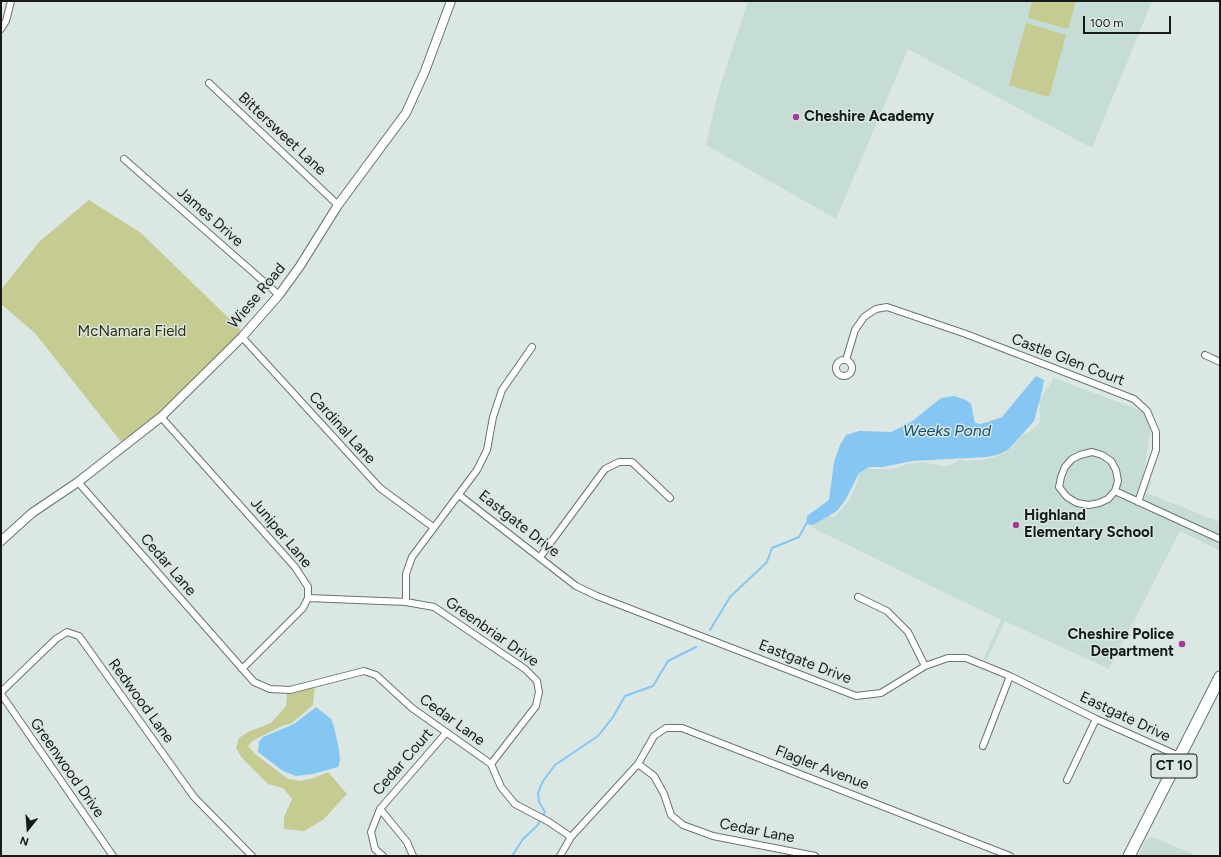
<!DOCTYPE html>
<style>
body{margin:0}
#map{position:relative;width:1221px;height:857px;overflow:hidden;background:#dae7e3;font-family:Figtree,sans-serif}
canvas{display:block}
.frame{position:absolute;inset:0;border:2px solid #161b19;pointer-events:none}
.north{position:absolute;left:8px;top:809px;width:40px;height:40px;-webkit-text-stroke:3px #dae7e3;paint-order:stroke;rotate:197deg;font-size:11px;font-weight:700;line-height:16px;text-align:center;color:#161b19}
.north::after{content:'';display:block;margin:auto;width:14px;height:18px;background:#161b19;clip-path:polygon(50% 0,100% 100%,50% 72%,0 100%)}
.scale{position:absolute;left:1083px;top:16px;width:88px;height:18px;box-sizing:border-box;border:2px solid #161b19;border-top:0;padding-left:5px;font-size:12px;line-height:14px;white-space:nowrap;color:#161b19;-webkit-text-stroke:3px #dae7e3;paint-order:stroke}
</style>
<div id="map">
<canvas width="1221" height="857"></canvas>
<div class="frame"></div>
<div class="north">N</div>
<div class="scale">100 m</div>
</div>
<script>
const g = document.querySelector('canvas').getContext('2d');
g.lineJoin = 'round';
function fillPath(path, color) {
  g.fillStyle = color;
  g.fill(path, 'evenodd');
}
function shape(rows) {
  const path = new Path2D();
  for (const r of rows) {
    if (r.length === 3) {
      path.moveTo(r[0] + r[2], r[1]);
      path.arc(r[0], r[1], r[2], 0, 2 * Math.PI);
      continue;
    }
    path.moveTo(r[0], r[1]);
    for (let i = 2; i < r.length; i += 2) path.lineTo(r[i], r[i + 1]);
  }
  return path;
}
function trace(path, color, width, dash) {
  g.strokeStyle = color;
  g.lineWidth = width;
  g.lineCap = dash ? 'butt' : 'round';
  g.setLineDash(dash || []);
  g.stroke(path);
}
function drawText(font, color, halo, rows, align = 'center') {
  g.font = font + ' Figtree,sans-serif';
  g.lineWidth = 3;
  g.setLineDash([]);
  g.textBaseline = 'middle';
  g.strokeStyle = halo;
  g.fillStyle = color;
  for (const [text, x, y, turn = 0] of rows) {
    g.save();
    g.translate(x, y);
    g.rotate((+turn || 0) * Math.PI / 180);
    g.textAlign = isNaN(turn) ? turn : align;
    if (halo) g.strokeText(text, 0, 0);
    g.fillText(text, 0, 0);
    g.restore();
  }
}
fillPath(shape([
 [748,1,1152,1,1092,148,908,49,836,219,706,145,718,93],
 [1051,377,1153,415,1143,478,1152,481,1147,493,1220,522,1220,551,1180,531,1109,669,1005,621,987,660,983,659,1001,620,811,527,825,515,834,518,848,502,855,489,859,475,859,466,871,469,893,469,908,464,923,462,945,467,953,464,960,459,968,461,989,459,1002,454,1014,446,1020,437,1032,430,1039,423,1041,415,1039,409,1041,405,1027,404,1041,397,1052,382,1053,379],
 [1151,837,1155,838,1198,856,1138,856,1145,841]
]), '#c6dcd6');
fillPath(shape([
 [1032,1,1076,1,1068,29,1028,18],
 [1026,23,1066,35,1049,97,1009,85],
 [89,200,141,233,242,331,156,416,122,443,35,333,1,304,1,290,39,242],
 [315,687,313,705,292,723,282,726,254,740,248,746,255,754,288,779,301,781,314,778,328,772,347,794,323,820,304,831,284,829,284,817,292,799,283,788,268,784,242,758,236,748,239,738,248,732,271,723,286,706,287,694]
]), '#c6cb91');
fillPath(shape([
 [1036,376,1044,380,1042,391,1034,421,1009,449,1000,454,987,457,912,461,883,467,869,467,859,473,846,499,837,511,813,525,806,524,807,516,829,500,834,462,840,445,846,435,859,431,891,432,911,422,941,398,954,396,966,400,971,404,975,423,980,424,988,422,1002,417],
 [316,707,331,719,334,727,339,749,340,761,338,767,313,774,296,776,283,771,258,752,259,742,263,737,294,724]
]), '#85c6f3');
trace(shape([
 [710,630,730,597,767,562,772,548,799,537,806,524],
 [512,856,523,839,537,826,545,812,539,802,538,793,543,781,555,765,598,736,613,717,625,696,653,686,668,661,696,647]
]), '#85c6f3', 2);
const minor = shape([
 [1,29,6,21,11,1],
 [209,83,338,205],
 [124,159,279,295],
 [242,337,380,488,433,527],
 [1205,355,1220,362],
 [844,368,8],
 [846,360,855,330,864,317,876,309,887,307,966,334,1134,399,1147,411,1156,432,1156,450,1138,502],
 [161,417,295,567,308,587,308,598,303,608,242,669],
 [1092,452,1102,455,1111,461,1116,470,1118,481,1115,491,1108,499,1099,503,1089,505,1077,503,1067,497,1059,487,1061,477,1065,467,1072,459,1080,455,1092,452],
 [78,482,254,682,270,689,290,690,364,671,376,675,412,708,491,764,501,787,515,804,549,822,571,837],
 [1115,491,1220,539],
 [459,495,576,586,597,596,856,696,881,693,925,666,948,658,966,658,1010,676,1096,719,1179,756],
 [540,557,605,469,619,462,632,462,670,498],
 [858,597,887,611,908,632,925,666],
 [308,598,406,602,434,607,525,669,537,681,539,692,536,706,491,764],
 [406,602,406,574,412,557,477,470,487,450,493,417,502,390,532,347],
 [1,692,56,639,67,632,79,636,194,797,252,856],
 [1,694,113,856],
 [983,746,1010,676],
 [638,764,654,736,666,728,682,728,1010,856],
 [1067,780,1096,719],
 [380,809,446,733],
 [383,856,375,849,371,832,380,809,407,842,413,856],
 [560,856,571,837,638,764,654,776,664,794,671,815,683,825,713,836,815,856]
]);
const tertiary = shape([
 [1,541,32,513,78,482,161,417,242,337,279,295,300,266,338,205,406,113,425,71,451,1]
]);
const trunk = shape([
 [1129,856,1220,677]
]);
trace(minor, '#6a7572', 8);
trace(tertiary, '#6a7572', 10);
trace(trunk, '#6a7572', 13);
trace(minor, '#fff', 6);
trace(tertiary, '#fff', 8);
trace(trunk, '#fff', 11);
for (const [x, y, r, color] of [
 [796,117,4,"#a83895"],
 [1016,525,4,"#a83895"],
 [1182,644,4,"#a83895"]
]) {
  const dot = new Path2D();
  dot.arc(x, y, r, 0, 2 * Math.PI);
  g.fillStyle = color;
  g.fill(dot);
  trace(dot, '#dae7e3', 1.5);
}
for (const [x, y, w] of [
 [1174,766,46]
]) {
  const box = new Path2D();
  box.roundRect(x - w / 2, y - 12, w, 24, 3);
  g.fillStyle = '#dae7e3';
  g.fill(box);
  trace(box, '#161b19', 1);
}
drawText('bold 14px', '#161b19', null, [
 ["CT 10",1174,766]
]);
drawText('bold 15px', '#161b19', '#dae7e3', [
 ["Cheshire Academy",804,117],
 ["Highland",1024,516],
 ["Elementary School",1024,533],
 ["Cheshire Police",1174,635,"right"],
 ["Department",1174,652,"right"]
], 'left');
drawText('15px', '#161b19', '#dae7e3', [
 ["Bittersweet Lane",282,134,43],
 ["James Drive",210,217,41],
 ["Wiese Road",257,296,-50],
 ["Castle Glen Court",1068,360,21],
 ["Cardinal Lane",342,428,48],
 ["Eastgate Drive",519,524,38],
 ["Juniper Lane",281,533,50],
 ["Cedar Lane",168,565,49],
 ["Greenbriar Drive",492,632,35],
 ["Eastgate Drive",805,662,21],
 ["Redwood Lane",141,701,54],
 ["Eastgate Drive",1125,717,25],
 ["Cedar Lane",452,720,36],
 ["Cedar Court",403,762,-49],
 ["Greenwood Drive",67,768,55],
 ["Flagler Avenue",822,768,21],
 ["Cedar Lane",757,831,11]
]);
drawText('15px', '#2e3008', '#dae7e3', [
 ["McNamara Field",132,332]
]);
drawText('italic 16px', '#105176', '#dae7e3', [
 ["Weeks Pond",947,431]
]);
</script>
